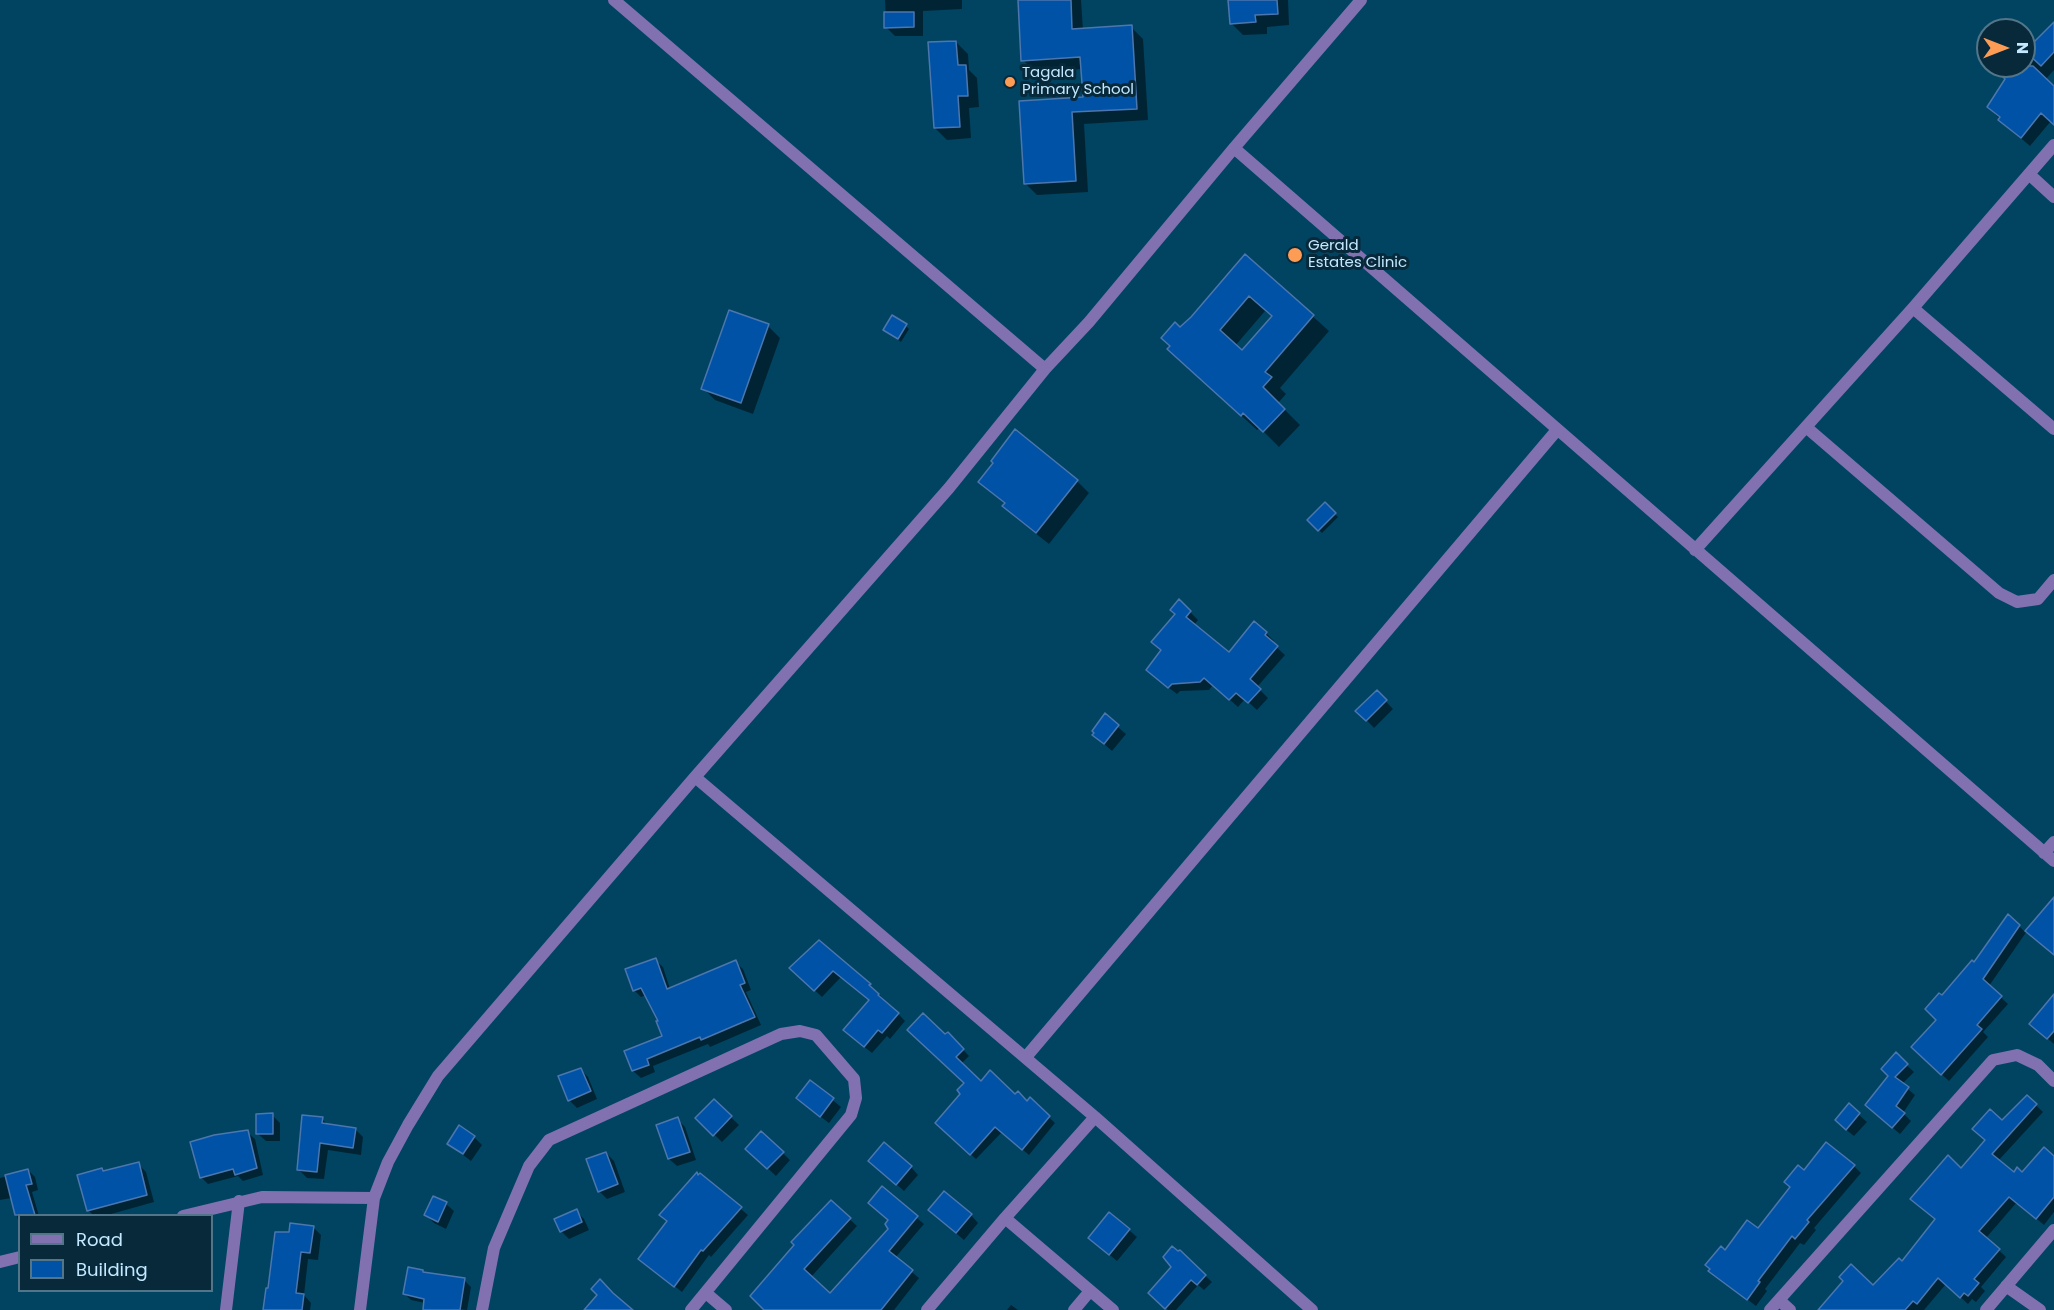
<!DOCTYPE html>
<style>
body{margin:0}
#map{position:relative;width:2054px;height:1310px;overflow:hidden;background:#004462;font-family:Poppins,sans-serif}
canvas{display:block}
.legend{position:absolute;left:18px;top:1214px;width:195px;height:78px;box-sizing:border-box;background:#07293a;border:2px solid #527589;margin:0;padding:8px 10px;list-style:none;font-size:18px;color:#c3e8ff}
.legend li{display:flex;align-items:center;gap:12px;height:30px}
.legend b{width:30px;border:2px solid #527589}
.north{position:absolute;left:1976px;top:18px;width:60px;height:60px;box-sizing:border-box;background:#07293a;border:2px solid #527589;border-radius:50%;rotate:90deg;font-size:16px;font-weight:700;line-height:24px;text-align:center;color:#c3e8ff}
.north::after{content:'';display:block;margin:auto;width:21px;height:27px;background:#fd9d55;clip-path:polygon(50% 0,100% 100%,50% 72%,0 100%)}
</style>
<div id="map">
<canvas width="2054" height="1310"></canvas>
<ul class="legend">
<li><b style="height:8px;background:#8271b0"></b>Road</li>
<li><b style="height:16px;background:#0052a6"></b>Building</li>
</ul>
<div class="north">N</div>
</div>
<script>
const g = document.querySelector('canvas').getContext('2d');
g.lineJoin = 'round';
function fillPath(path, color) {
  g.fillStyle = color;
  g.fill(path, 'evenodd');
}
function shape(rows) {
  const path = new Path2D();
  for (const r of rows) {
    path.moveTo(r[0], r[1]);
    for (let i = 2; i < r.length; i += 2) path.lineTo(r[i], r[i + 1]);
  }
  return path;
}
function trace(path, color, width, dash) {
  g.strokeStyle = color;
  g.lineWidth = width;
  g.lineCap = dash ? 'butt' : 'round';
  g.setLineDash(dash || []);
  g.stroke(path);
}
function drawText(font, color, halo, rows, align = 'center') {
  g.font = font + ' Poppins,sans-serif';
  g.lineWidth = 6;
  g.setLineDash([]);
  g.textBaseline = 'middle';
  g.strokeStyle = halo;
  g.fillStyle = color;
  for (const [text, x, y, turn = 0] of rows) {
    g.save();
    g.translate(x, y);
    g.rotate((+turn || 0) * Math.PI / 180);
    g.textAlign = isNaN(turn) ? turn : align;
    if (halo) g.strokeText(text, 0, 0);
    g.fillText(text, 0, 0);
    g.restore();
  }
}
fillPath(shape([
 [885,0,962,0,962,9,923,11,923,36,895,36,886,27],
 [1019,0,1081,0,1083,30,1131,27,1143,39,1148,120,1084,124,1088,192,1037,195,1025,183,1020,102,1085,98,1083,69,1035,72,1023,60],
 [1229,0,1288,0,1289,25,1267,27,1267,34,1243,35,1231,23],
 [2054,24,2054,70,2045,80,2054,88,2054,124,2051,121,2030,146,2009,128,1988,107,2014,66,2024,66,2024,55],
 [956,42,968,54,969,70,977,78,979,107,969,108,971,138,947,140,935,128],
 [1246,256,1329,331,1280,388,1286,394,1278,403,1300,425,1279,447,1260,428,1257,430,1185,364,1180,329],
 [1265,311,1273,317,1243,352,1235,346],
 [768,326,780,338,753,414,715,400,703,388],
 [906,326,909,329,901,342,885,330],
 [995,463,1077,481,1089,493,1049,544,1016,518,1004,506,1005,504,980,482],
 [1325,504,1338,517,1322,533,1309,520],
 [1179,601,1198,620,1194,625,1229,654,1266,633,1274,641,1272,643,1285,655,1257,687,1268,698,1257,710,1245,699,1238,707,1213,685,1209,690,1180,691,1177,694,1156,678,1163,651,1176,614],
 [1377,692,1393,709,1374,728,1358,711],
 [1105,716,1126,734,1112,751,1094,735],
 [2048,907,2054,912,2054,954,2027,931,1989,986,2008,1004,1983,1032,1988,1037,1949,1081,1919,1054,1938,1020,1942,998,1975,964,2019,926,2025,932],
 [819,942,870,985,905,1021,890,1039,887,1036,872,1053,853,1038,870,1001,841,977,822,997,791,968],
 [655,960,663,967,670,989,735,962,743,969,751,990,746,992,761,1025,710,1047,708,1044,653,1066,655,1072,641,1078,633,1071,626,1051,664,1037,660,1022,646,995,641,997,634,990],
 [2054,997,2054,1044,2038,1030],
 [948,1034,969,1056,961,1064,981,1083,1027,1103,1030,1099,1055,1123,1029,1155,1002,1132,976,1159,943,1129,962,1094,966,1083,945,1036],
 [1896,1055,1914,1072,1902,1084,1915,1095,1903,1113,1911,1121,1900,1134,1874,1112,1890,1076],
 [580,1069,588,1077,597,1099,577,1108,569,1100],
 [811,1082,841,1107,829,1123,806,1106],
 [2027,1097,2043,1112,1998,1161,2014,1174,2023,1174,2054,1158,2054,1212,2044,1225,2017,1202,1986,1238,2006,1257,1981,1287,1985,1291,1976,1302,1972,1299,1968,1304,1946,1284,1924,1310,1825,1310,1873,1287,1902,1264,1936,1220,1961,1170,2002,1122],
 [714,1101,739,1125,722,1142,697,1118],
 [1849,1106,1867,1122,1854,1136,1844,1128],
 [272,1115,280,1123,280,1141,266,1141,258,1134],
 [322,1119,329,1126,355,1129,363,1137,361,1155,328,1150,324,1179,307,1178,299,1170],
 [677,1119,685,1127,696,1160,677,1166,669,1159],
 [247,1132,255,1139,263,1175,243,1181,238,1176,208,1184,201,1177],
 [762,1133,790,1160,776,1176,747,1149],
 [474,1137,482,1145,471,1161,449,1144],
 [606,1153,614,1161,625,1192,607,1199,599,1191],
 [138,1164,146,1172,154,1202,104,1216,94,1216,88,1210,102,1170,104,1172],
 [1854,1166,1861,1173,1814,1228,1816,1230,1804,1245,1800,1243,1765,1289,1767,1291,1756,1306,1710,1271,1726,1252,1758,1230,1805,1172],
 [911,1167,918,1175,904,1191,878,1168],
 [28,1170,35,1177,38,1190,32,1192,39,1216,20,1216,20,1226,11,1198,0,1200,0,1178],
 [700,1175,748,1215,711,1257,709,1255,682,1292,640,1259],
 [882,1188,924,1224,895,1258,919,1278,894,1310,766,1310,831,1202,857,1226,811,1277,830,1295,890,1229,890,1221],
 [446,1204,454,1211,446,1229,434,1223,426,1215],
 [576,1211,584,1219,589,1230,569,1239,561,1231],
 [971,1215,978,1223,964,1240,938,1218],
 [313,1227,321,1235,318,1260,308,1259,304,1295,311,1303,310,1310,266,1310,290,1234],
 [1129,1230,1137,1237,1117,1261,1098,1245],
 [1180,1252,1212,1282,1204,1290,1198,1285,1176,1310,1168,1310,1150,1293,1173,1267],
 [423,1272,425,1274,464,1280,471,1287,467,1310,445,1307,445,1310,425,1310,425,1303,411,1300,404,1293],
 [1011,1305,1018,1310,1007,1310]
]), '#0007');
const building = shape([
 [1018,0,1071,0,1072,29,1132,25,1137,109,1072,112,1076,181,1024,184,1019,101,1083,97,1080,57,1021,61,1018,0],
 [1228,0,1277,0,1278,14,1255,15,1256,22,1230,24,1228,0],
 [884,12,914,12,914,27,884,28,884,12],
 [2054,22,2054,52,2041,66,2025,51,2054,22],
 [956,41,958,65,966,65,968,96,958,96,960,127,934,128,928,42,956,41],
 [2011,66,2033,66,2054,86,2054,125,2041,113,2021,138,1998,120,2000,117,1987,107,2005,79,2002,76,2011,66],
 [1245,254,1314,315,1265,372,1272,377,1263,387,1285,409,1263,432,1243,413,1241,416,1167,349,1170,346,1161,338,1175,322,1180,327,1191,317,1245,254],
 [1249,296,1272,316,1242,350,1220,330,1249,296],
 [729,310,769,324,741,403,701,389,729,310],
 [892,315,907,324,898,339,883,330,892,315],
 [1015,429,1078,480,1036,533,1002,506,1005,503,978,482,993,463,991,461,1015,429],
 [1325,502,1336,513,1318,531,1307,520,1325,502],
 [1179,599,1191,611,1186,617,1229,652,1254,621,1267,632,1265,635,1278,646,1250,679,1261,689,1248,703,1236,693,1229,700,1204,678,1200,682,1172,684,1168,688,1146,670,1161,650,1151,642,1175,614,1170,610,1179,599],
 [1377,690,1387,700,1366,721,1355,711,1377,690],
 [1105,713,1119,725,1104,744,1092,735,1094,733,1092,731,1105,713],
 [2054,897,2054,955,2025,931,2054,897],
 [2008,914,2020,925,1983,979,2002,996,1977,1025,1982,1029,1941,1075,1911,1047,1936,1020,1925,1009,1939,993,1942,995,1972,960,1974,962,2008,914],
 [819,940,871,984,869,985,879,994,878,995,899,1013,882,1033,878,1030,864,1047,843,1030,869,1000,833,971,814,991,789,968,819,940],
 [656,958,667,989,736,960,745,983,740,985,755,1017,701,1040,700,1037,647,1059,649,1065,632,1071,624,1051,662,1036,656,1021,658,1021,641,988,633,991,625,969,656,958],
 [2054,994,2054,1031,2047,1039,2029,1024,2054,994],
 [923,1013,945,1034,948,1032,964,1049,956,1057,981,1081,990,1070,1015,1094,1018,1091,1027,1101,1030,1097,1050,1116,1022,1150,995,1127,970,1155,935,1123,960,1094,957,1090,964,1083,907,1030,923,1013],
 [1896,1052,1908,1064,1895,1077,1909,1087,1896,1106,1905,1113,1892,1128,1865,1105,1888,1076,1881,1069,1896,1052],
 [581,1068,591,1091,568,1101,558,1076,581,1068],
 [810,1080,834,1098,820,1117,796,1098,810,1080],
 [2027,1095,2037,1104,1992,1154,2014,1172,2017,1167,2022,1172,2044,1147,2054,1156,2054,1197,2036,1219,2009,1197,1979,1231,2000,1249,1974,1279,1979,1283,1968,1296,1964,1293,1960,1298,1938,1278,1917,1304,1913,1301,1905,1310,1818,1310,1843,1281,1839,1277,1851,1264,1873,1285,1899,1258,1902,1261,1935,1219,1910,1199,1948,1155,1961,1168,1985,1140,1972,1129,1990,1109,2002,1120,2027,1095],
 [714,1099,732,1116,713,1136,695,1118,714,1099],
 [1849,1103,1860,1113,1846,1130,1835,1120,1849,1103],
 [273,1113,273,1134,256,1134,256,1114,273,1113],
 [302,1115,323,1117,322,1123,356,1128,353,1148,320,1143,317,1172,297,1170,302,1115],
 [678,1117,690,1152,668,1159,656,1125,678,1117],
 [459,1125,475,1136,463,1154,447,1144,459,1125],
 [248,1130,257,1168,235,1175,233,1169,200,1178,190,1142,214,1135,248,1130],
 [761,1131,784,1152,767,1169,745,1149,761,1131],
 [884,1142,912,1166,896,1185,868,1161,884,1142],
 [1826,1142,1855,1165,1807,1220,1809,1222,1795,1239,1792,1236,1758,1281,1760,1282,1747,1300,1708,1271,1710,1269,1705,1265,1721,1246,1725,1250,1747,1220,1758,1228,1790,1187,1784,1182,1798,1165,1804,1170,1826,1142],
 [606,1152,618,1184,598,1192,586,1159,606,1152],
 [139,1162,147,1195,87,1211,77,1175,102,1168,103,1171,139,1162],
 [28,1169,32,1184,26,1185,35,1215,15,1215,5,1175,28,1169],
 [697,1172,698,1175,700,1173,742,1207,703,1251,701,1250,674,1287,638,1259,667,1221,659,1215,697,1172],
 [882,1186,918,1216,889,1251,913,1270,881,1310,764,1310,750,1296,794,1245,791,1242,831,1200,851,1218,804,1269,830,1293,888,1229,885,1224,888,1220,868,1203,882,1186],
 [944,1191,972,1214,956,1233,928,1210,944,1191],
 [433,1196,447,1202,438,1222,424,1215,433,1196],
 [577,1209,582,1222,560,1232,554,1219,577,1209],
 [1109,1212,1130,1229,1109,1255,1088,1238,1109,1212],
 [290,1223,314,1226,310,1253,301,1252,296,1293,304,1294,302,1310,263,1310,266,1288,268,1288,275,1232,289,1232,290,1223],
 [1172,1246,1178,1251,1180,1250,1206,1275,1197,1285,1191,1280,1165,1309,1148,1293,1171,1267,1163,1257,1172,1246],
 [408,1267,423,1270,423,1272,465,1278,460,1310,423,1310,424,1299,403,1294,408,1267],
 [600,1279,613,1293,633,1310,584,1310,597,1295,591,1289,600,1279]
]);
fillPath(building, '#0052a6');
trace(building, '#4c76ae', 1.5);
trace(shape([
 [614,0,1045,369],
 [1234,148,2054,861],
 [2030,175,2054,197],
 [1913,308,2054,429],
 [1806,427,1999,593,2017,602,2038,599,2054,580],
 [1695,550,1913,308,2054,145],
 [695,777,1095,1117,1312,1310],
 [2044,853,2054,842],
 [1026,1057,1557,430],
 [183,1216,262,1197,374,1198],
 [1005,1218,1113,1310],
 [0,1262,20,1257],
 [2006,1286,2040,1310],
 [706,1293,726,1310],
 [1779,1300,1790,1310],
 [226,1310,239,1201],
 [360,1310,374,1198,388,1162,408,1125,438,1076,695,777,949,488,1045,369,1089,322,1234,148,1361,0],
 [482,1310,494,1248,529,1166,549,1140,781,1034,800,1031,816,1035,854,1079,856,1098,851,1115,691,1310],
 [927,1310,1005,1218,1095,1117],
 [1074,1310,1090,1291],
 [1770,1310,1993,1060,2017,1055,2038,1065,2054,1081],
 [1986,1310,2054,1230]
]), '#8271b0', 12);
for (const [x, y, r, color] of [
 [1010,82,6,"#fd9d55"],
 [1295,255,8,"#fd9d55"]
]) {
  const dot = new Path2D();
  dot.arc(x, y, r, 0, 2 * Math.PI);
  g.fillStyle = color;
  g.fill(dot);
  trace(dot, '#07293a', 2);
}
drawText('15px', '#c3e8ff', '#07293a', [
 ["Tagala",1022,73],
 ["Primary School",1022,90],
 ["Gerald",1308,246],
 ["Estates Clinic",1308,263]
], 'left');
</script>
